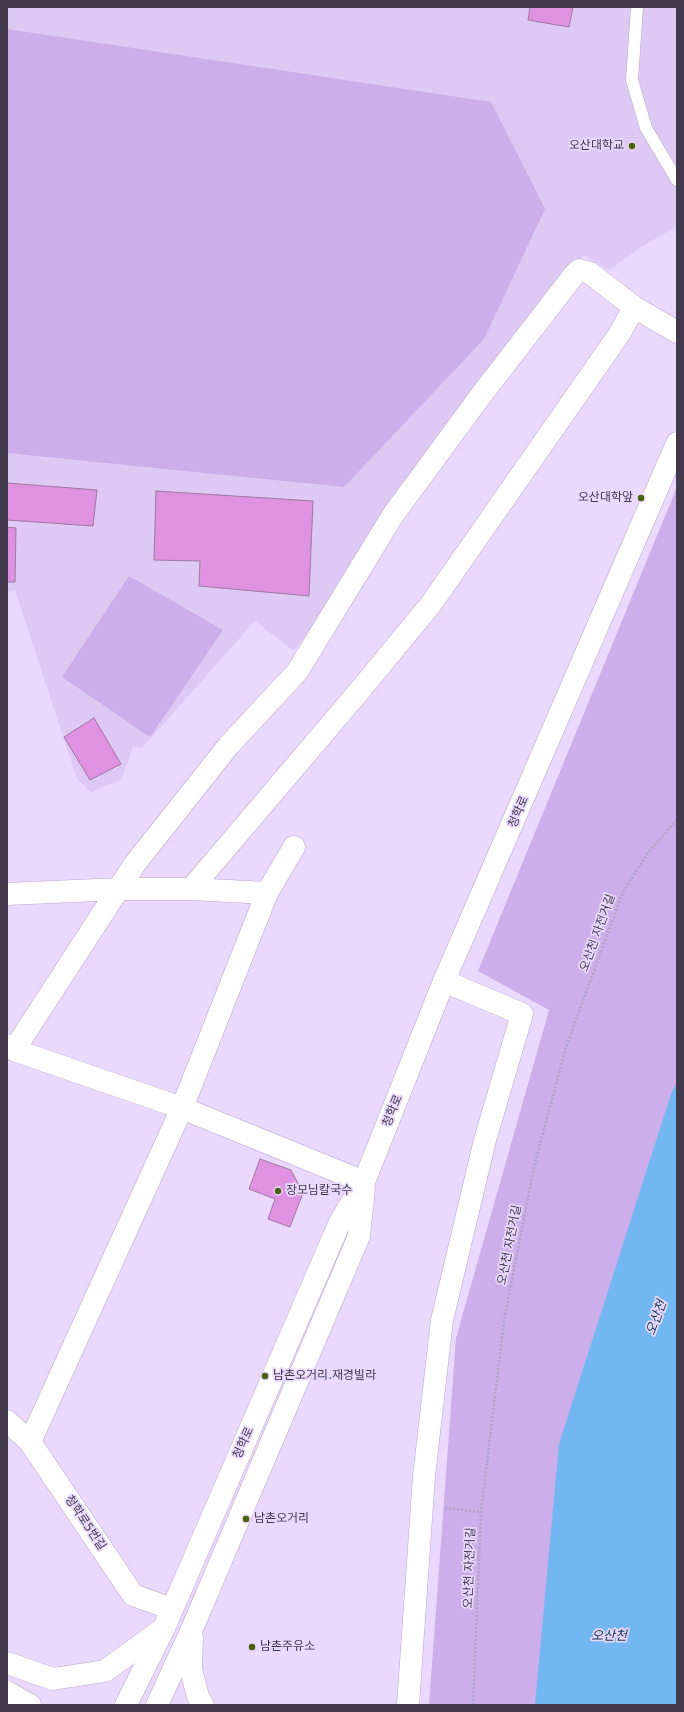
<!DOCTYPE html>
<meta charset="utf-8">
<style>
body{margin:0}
#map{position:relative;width:684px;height:1712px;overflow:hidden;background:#ead8fe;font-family:"DejaVu Sans",sans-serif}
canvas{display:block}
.frame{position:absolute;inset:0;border:8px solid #41394b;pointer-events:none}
</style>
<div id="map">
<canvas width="684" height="1712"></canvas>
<div class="frame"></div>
</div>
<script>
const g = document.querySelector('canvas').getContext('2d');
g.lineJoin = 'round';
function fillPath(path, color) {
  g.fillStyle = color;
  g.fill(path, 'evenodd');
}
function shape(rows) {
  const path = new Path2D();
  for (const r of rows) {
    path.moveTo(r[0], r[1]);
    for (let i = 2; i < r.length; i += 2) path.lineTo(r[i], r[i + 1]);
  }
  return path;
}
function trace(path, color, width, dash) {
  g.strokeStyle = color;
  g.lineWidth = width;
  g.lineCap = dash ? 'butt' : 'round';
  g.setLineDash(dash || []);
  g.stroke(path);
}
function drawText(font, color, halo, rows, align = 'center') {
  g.font = font + ' "DejaVu Sans","Noto Sans KR",sans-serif';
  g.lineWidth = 3.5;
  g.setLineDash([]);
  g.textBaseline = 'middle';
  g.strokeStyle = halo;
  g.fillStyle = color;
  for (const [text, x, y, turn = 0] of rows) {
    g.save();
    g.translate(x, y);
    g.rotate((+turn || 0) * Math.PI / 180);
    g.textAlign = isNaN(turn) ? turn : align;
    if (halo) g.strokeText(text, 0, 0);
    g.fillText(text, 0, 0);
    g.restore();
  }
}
fillPath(shape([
 [7,7,677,7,677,226,643,246,609,270,584,255,424,454,377,520,336,595,294,651,255,621,142,748,133,747,121,780,91,792,77,779,15,590,7,592]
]), '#ddc9f3');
fillPath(shape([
 [7,29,491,102,545,209,484,339,344,487,7,453],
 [677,487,677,1705,429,1705,456,1338,549,1010,478,971],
 [129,576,223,630,150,737,62,677]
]), '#cbaeea');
fillPath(shape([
 [677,1082,677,1705,535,1705,559,1444,671,1094]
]), '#73b7f2');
const building = shape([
 [530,7,573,7,569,27,528,20,530,7],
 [7,483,97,490,93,526,7,520,7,483],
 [156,491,313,501,309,596,199,586,200,561,154,560,156,491],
 [7,527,16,528,15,582,7,582,7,527],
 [94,718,121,764,90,780,64,737,94,718],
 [260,1159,291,1170,303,1193,290,1227,268,1219,275,1199,249,1189,260,1159]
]);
fillPath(building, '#df92e1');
trace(building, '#9d7a9e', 1);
const service = shape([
 [637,7,632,80,646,128,677,180]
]);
const minor = shape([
 [634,307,677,332],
 [7,894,119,889,191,889,267,893],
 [7,1045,14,1050,182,1108,267,893,294,847],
 [14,1050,134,865,229,745,297,672,393,515,482,394,574,275,579,270,590,273,634,307,620,333,431,604,361,689,191,889],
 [7,1421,30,1442,133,1595,172,1609],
 [30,1442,182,1108,364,1182],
 [408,1705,424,1476,442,1320,485,1140,522,1014,444,981]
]);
const tertiary = shape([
 [192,1638,191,1669,198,1697,203,1705],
 [126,1705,164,1628,340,1222,364,1182,444,981,677,443],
 [157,1705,192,1629,359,1236,364,1189]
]);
const secondary = shape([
 [7,1663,53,1679,105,1671,164,1628],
 [7,1692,30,1705]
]);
trace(service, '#b8a3d0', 13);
trace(minor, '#b8a3d0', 23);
trace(tertiary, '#b8a3d0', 23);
trace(secondary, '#b8a3d0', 23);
trace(shape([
 [445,1508,481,1512],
 [473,1705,481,1512,504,1321,534,1167,566,1047,623,892,647,854,677,820]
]), '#b2a3c2', 2.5, [2, 2]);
trace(service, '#fff', 12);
trace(minor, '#fff', 22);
trace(tertiary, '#fff', 22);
trace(secondary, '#fff', 22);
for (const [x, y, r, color] of [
 [632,146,4,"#496211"],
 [641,498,4,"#496211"],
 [278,1191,4,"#496211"],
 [265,1376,4,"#496211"],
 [246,1519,4,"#496211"],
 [252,1647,4,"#496211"]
]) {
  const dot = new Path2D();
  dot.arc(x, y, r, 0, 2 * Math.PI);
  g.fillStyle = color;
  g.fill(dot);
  trace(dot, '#ead8fe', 1.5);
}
drawText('12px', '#41394b', '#ead8fe', [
 ["오산대학교",624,146,"right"],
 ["오산대학앞",633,498,"right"],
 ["장모님칼국수",286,1191],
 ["남촌오거리.재경빌라",273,1376],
 ["남촌오거리",254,1519],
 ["남촌주유소",260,1647]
], 'left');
drawText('12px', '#41394b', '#ead8fe', [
 ["청학로",519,812,-67],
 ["오산천 자전거길",598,933,-70],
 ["청학로",393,1111,-68],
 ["오산천 자전거길",510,1245,-79],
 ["청학로",244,1443,-66],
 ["청학로5번길",85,1523,56],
 ["오산천 자전거길",470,1568,-88]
]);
drawText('italic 13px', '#0e3451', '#ead8fe', [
 ["오산천",657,1318,-70],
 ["오산천",609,1637]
]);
</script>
